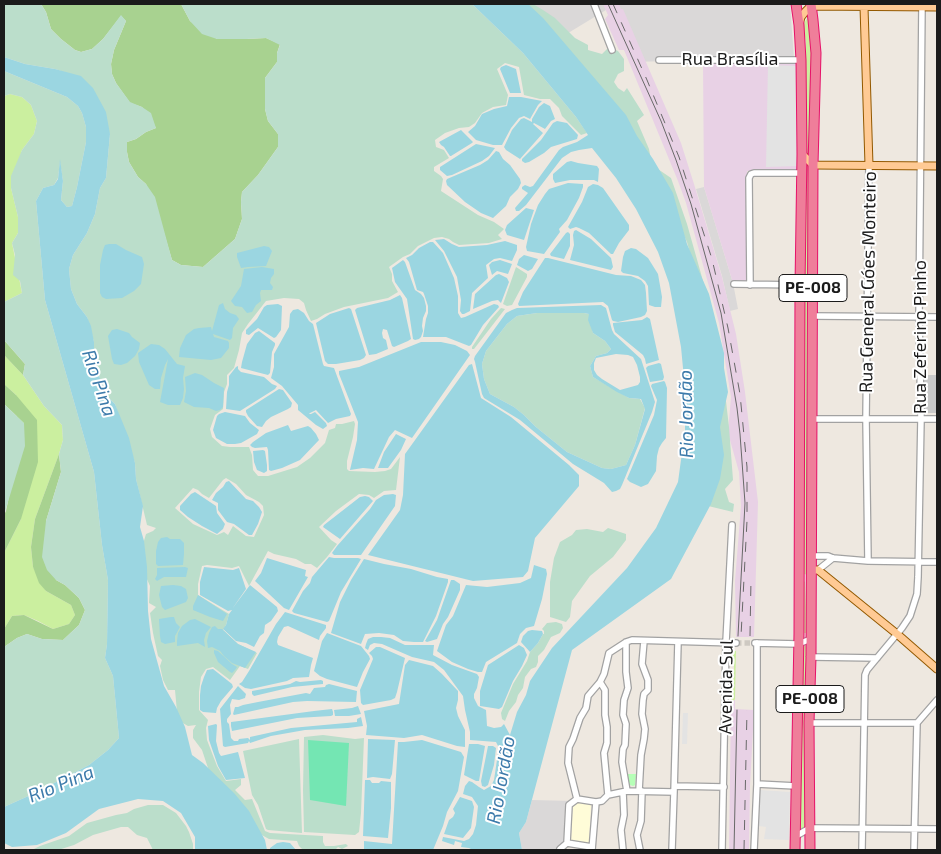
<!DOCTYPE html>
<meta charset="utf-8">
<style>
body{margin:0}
#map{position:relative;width:941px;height:854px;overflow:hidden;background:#eee8e0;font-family:"Exo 2",sans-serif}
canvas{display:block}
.frame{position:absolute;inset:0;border:5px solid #1b1b1b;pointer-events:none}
</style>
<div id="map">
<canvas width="941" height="854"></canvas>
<div class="frame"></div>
</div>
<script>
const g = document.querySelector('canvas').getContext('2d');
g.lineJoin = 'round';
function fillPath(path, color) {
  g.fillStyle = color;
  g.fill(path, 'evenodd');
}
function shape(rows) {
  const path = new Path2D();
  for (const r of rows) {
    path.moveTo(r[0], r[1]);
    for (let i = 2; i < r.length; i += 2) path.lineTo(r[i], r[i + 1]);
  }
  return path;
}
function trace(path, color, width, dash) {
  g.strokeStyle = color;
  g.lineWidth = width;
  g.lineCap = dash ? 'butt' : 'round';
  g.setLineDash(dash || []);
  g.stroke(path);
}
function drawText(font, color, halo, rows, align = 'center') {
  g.font = font + ' "Exo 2",sans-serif';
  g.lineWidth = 4;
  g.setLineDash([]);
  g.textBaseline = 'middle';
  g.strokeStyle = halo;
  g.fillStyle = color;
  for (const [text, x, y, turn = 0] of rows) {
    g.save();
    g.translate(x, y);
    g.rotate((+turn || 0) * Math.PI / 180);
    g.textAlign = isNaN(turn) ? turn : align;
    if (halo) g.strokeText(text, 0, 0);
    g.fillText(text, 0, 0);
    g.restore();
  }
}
fillPath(shape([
 [528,4,790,4,794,58,630,62,606,10,560,38],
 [704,187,733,283,738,309,730,311,722,276,696,189],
 [532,800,573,801,565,808,564,845,555,850,522,850,519,833,526,822]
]), '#dad8d8');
fillPath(shape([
 [603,4,619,4,621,9,623,9,681,143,694,184,722,277,736,334,745,392,758,502,754,637,736,637,735,581,741,506,739,472,728,433,731,397,719,323,686,203,678,181,624,50,619,50,605,19,608,15],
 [703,64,797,64,798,171,747,171,746,283,733,283,704,187],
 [735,699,735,709,754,710,750,786,749,850,729,850,731,704]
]), '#e8d1e5');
fillPath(shape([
 [576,802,589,803,591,805,589,843,587,844,572,843,571,841,573,804]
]), '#fffcd8');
fillPath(shape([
 [924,375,937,375,937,413,926,413,924,412]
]), '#c9c9c9');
fillPath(shape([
 [808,17,811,30,813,64,810,157,804,151,806,42,803,25],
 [10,94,22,97,31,105,37,121,34,134,22,150,11,188,18,217,18,233,12,243,22,293,4,302,4,96],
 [805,159,811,164,808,575,804,574,803,568],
 [4,355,23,375,44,406,62,425,63,440,59,454,35,519,31,547,33,567,46,591,71,605,75,615,69,624,53,629,38,621,24,615,12,616,4,629,4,553,21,519,16,395,4,384],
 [805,581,807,633,801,633,801,585],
 [800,645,808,646,807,828,798,833],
 [731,651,736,651,735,699,731,704,731,672,734,669,734,663,731,659]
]), '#cbef9f');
fillPath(shape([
 [41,4,181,4,190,21,217,39,246,39,266,38,280,44,277,53,277,62,265,78,265,109,268,121,278,134,278,147,258,175,242,192,241,202,242,219,235,239,203,267,181,265,172,260,164,233,146,184,138,177,129,162,127,152,127,142,136,139,146,132,156,128,142,107,130,103,116,83,112,74,111,64,114,50,126,21,121,16,103,39,92,49,81,52,75,50,61,39,51,29,46,12],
 [4,340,25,364,23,375,4,355],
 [4,384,16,395,37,420,38,462,21,519,4,553,4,515,6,511,24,423,4,404],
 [59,454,61,472,46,521,56,580,65,585,79,598,85,610,79,625,63,640,42,639,27,634,17,638,4,647,4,629,12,616,24,615,53,629,69,624,75,615,71,605,46,591,39,583,33,567,31,547,35,519]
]), '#a8d290');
fillPath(shape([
 [4,4,41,4,46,12,51,29,61,39,75,50,81,52,92,49,103,39,121,15,126,21,114,50,111,64,112,74,116,83,130,102,142,107,151,113,156,128,146,132,136,139,127,142,127,152,129,162,138,177,146,184,155,197,172,260,181,265,203,267,235,239,242,219,241,202,242,192,258,175,278,147,278,134,268,121,265,109,265,78,277,62,277,53,280,45,266,38,246,39,217,39,202,34,190,21,181,4,472,4,523,53,576,117,587,133,581,135,562,116,559,108,550,99,540,99,524,95,519,67,505,63,497,69,508,95,506,105,493,107,482,113,475,123,469,127,459,128,445,133,435,140,436,147,444,150,449,158,434,167,434,171,441,176,443,179,441,191,478,215,494,222,504,229,498,235,502,239,489,243,459,245,453,242,449,239,442,237,434,238,418,246,410,254,403,257,389,267,392,274,392,281,398,292,388,298,344,307,325,314,317,319,311,321,306,310,304,303,299,299,284,298,266,301,248,324,242,333,239,350,234,368,227,375,227,384,224,392,223,409,215,415,210,429,212,437,222,446,230,447,249,447,252,455,253,470,258,476,268,476,297,467,310,458,325,443,329,430,335,428,336,424,342,424,354,421,355,424,353,437,347,461,347,469,349,471,375,472,385,471,391,469,400,457,396,490,384,491,374,498,369,495,359,494,336,511,319,527,331,540,337,544,327,557,317,568,311,564,305,564,296,559,274,554,268,551,249,586,239,566,232,568,207,565,202,566,198,584,198,595,229,614,226,625,223,630,238,644,257,653,248,669,240,666,230,680,213,667,206,669,201,677,199,692,199,710,208,720,206,728,207,740,217,766,226,781,241,779,241,785,235,790,245,800,252,799,265,831,270,833,323,836,323,842,325,846,334,846,346,844,348,846,342,849,338,847,335,850,303,850,299,846,297,841,269,839,260,834,210,774,202,750,193,738,193,730,196,725,188,726,181,722,177,712,175,690,168,690,163,680,160,666,162,660,158,656,153,633,150,613,156,607,149,603,150,586,146,577,143,544,146,534,153,531,156,528,147,525,136,479,135,463,115,404,106,395,94,362,94,342,87,317,77,304,71,289,69,269,73,255,87,233,95,214,100,188,106,178,110,134,64,72,55,69,25,64,4,57],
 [226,478,236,484,246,495,259,502,263,506,264,515,254,537,246,536,233,526,228,535,224,532,217,535,193,524,175,508,193,488,198,490,202,494,209,498,223,480],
 [518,4,533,4,543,10,555,18,575,38,588,45,588,50,602,54,609,47,618,51,624,59,624,71,618,74,614,82,618,88,624,92,627,88,644,115,637,121,649,149,652,165,671,178,687,224,705,288,724,384,729,427,733,480,725,489,729,502,734,504,733,512,704,505,703,300,687,242,678,223],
 [4,71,67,97,78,106,82,113,86,127,86,142,77,187,72,206,67,207,61,200,63,181,60,162,58,178,54,185,43,188,36,201,45,300,94,472,102,545,108,580,107,644,105,658,113,676,119,738,108,750,89,765,35,793,4,807,4,647,17,638,27,634,42,639,63,640,79,625,85,610,79,598,65,585,56,580,47,570,42,557,46,521,61,472,59,454,63,440,62,425,44,406,23,375,25,364,4,340,4,302,22,293,20,281,13,275,15,255,12,243,18,233,18,217,11,188,11,176,22,150,34,134,37,121,31,105,22,97,10,94,4,96],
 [516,267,527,274,527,277,512,305,507,306,503,304],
 [501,308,505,309,474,349,472,349,472,347,491,319],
 [537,313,584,313,589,314,593,333,605,341,611,349,607,353,596,356,590,366,593,377,629,398,640,399,645,408,635,445,626,465,611,469,602,468,567,452,536,427,524,415,514,407,490,394,484,379,482,364,486,351,507,324,517,316],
 [4,404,24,423,25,446,4,515],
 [608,528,626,534,626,540,613,557,590,576,572,601,570,617,566,622,550,617,550,582,554,558,560,542,572,535,576,530,587,529,603,532],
 [556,622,562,624,563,628,560,633,551,637,544,650,538,656,538,662,536,667,531,669,525,677,523,688,518,695,516,702,509,711,505,721,502,719,501,713,513,684,527,661,530,652,538,643,543,634,544,634,544,631,542,629,547,623],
 [323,735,355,739,364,738,361,813,359,832,355,835,304,832,303,790,304,737],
 [299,739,302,833,268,830,266,829,258,805,252,795,243,751],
 [148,805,163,805,176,813,186,826,189,832,193,844,193,850,153,850,147,838,137,835,128,827,121,827,93,835,74,845,58,850,32,850,40,846,69,836,87,823,116,815,127,813,134,809]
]), '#bbdecb');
fillPath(shape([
 [626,774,636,774,635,785,633,786,627,784]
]), '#b6ffb7');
fillPath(shape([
 [308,740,349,743,346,806,310,800]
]), '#74e6b3');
fillPath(shape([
 [768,65,797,66,798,166,766,167],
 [683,713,688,713,687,744,682,744],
 [760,790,790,792,789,840,764,839,766,827,759,826]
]), '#e3e3e3');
fillPath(shape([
 [472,4,528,4,543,18,626,115,637,136,653,159,673,193,687,244,709,294,724,353,724,368,728,392,720,427,724,455,720,479,711,504,671,579,572,650,526,822,519,833,522,850,473,850,469,848,461,847,462,843,455,841,454,845,442,841,443,837,464,841,469,839,473,834,476,825,478,806,472,797,463,794,465,786,469,781,472,782,479,787,484,790,491,786,494,780,498,753,498,746,496,742,470,740,470,732,465,710,463,696,444,670,434,662,412,657,382,644,374,643,370,645,368,650,365,648,366,644,368,639,373,637,381,637,390,638,405,645,434,645,433,655,452,665,477,674,479,677,477,688,474,694,474,698,478,706,486,710,487,726,494,728,501,727,504,724,510,735,517,712,526,695,530,681,552,648,627,568,656,528,678,482,685,430,685,389,681,347,669,283,658,252,636,209,616,178,592,148,579,150,571,152,562,158,526,205,519,211,516,211,515,208,528,193,522,189,522,187,525,185,530,187,533,186,559,150,563,147,577,142,588,135,576,117,523,53],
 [4,57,25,64,55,69,81,76,93,88,106,112,110,134,106,178,100,188,95,214,87,233,73,255,69,269,71,289,77,304,87,317,91,326,94,342,94,362,106,395,115,404,129,438,135,463,136,479,143,506,140,527,144,541,147,567,148,611,151,639,164,686,176,707,185,727,192,755,203,763,234,793,249,811,265,840,267,850,195,850,195,837,181,813,163,801,138,799,99,809,66,833,37,845,12,847,4,843,4,807,35,793,89,765,108,750,119,738,113,676,105,658,107,644,108,580,102,545,94,472,45,300,36,201,43,188,54,185,58,179,60,159,63,181,61,200,67,207,72,206,77,187,86,142,86,127,82,113,78,106,67,97,4,71],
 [506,65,516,69,521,93,510,93,500,69,501,67],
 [509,97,521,97,542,101,538,105,530,119,524,116,519,118,511,128,502,145,493,145,476,140,468,132,475,126,482,114,494,109,507,106],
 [544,103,550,106,555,119,551,121,545,129,534,123,533,124,543,133,520,159,506,150,504,147,512,130,521,119,524,118,532,122,532,119,539,107],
 [557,121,567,123,578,135,577,139,551,147,544,153,529,162,525,163,522,161,522,159,541,140,553,123],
 [461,130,473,142,472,143,451,156,450,156,444,147,441,145,439,142],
 [476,144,495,148,489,156,482,161,452,175,447,176,440,170,440,167],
 [496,151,499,152,503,159,510,165,520,179,521,183,518,189,510,197,506,206,493,218,481,213,465,202,447,185,446,181,447,179,480,165,488,160],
 [571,161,578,163,597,166,599,169,598,182,594,180,570,180,555,183,553,179,553,174,567,162],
 [568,183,583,184,583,187,579,198,567,220,559,229,560,232,544,254,527,251,526,247,531,224,538,205,545,194,549,189],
 [593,184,598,185,603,188,629,225,629,230,619,243,613,254,611,254,589,233,579,228,576,227,570,229,568,227,582,202,588,187],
 [526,208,534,210,524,240,507,235,505,230,507,225],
 [576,230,591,239,611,258,613,267,611,270,570,260,574,245,573,235,574,231],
 [568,232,570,234,570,246,564,259,551,256,550,254,566,233],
 [444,239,452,244,459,247,487,245,505,241,517,245,517,250,512,261,500,258,494,259,486,265,488,278,472,293,470,311,464,314,462,314,460,311,461,300,457,277,444,251,435,240],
 [430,242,433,242,443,253,454,278,458,296,458,313,461,318,465,317,494,304,498,305,499,307,483,325,471,345,469,346,446,337,423,337,426,319,428,313,428,306,424,294,423,292,417,290,409,262,406,258,412,255,419,248],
 [109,244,116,244,126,250,142,257,144,264,141,284,134,291,122,298,106,299,102,297,100,293,100,265,103,250,105,245],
 [264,246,269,247,272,251,266,266,248,267,241,268,237,257,237,253],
 [631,248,636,249,648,258,658,274,662,297,661,307,655,307,649,305,648,286,645,281,638,276,623,273,621,271,623,257,625,251],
 [524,255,538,259,532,269,528,271,517,265,519,259],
 [545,258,548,258,616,275,631,276,641,280,645,285,646,293,647,311,645,315,641,317,618,322,613,321,612,320,608,306,603,302,519,306,518,304,523,292],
 [403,260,405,262,415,290,421,294,424,298,426,306,426,311,423,318,422,326,423,331,421,337,419,339,415,340,413,339,407,299,395,282,392,268],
 [500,260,512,264,508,274,497,271,492,275,489,265,492,262],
 [262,267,274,269,274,274,271,278,270,283,273,287,272,290,261,290,260,293,261,301,256,305,252,312,247,313,242,307,235,306,231,301,241,286,244,269],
 [499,274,507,278,509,282,501,303,498,300,492,301,473,309,475,294,496,275],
 [400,295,402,298,411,339,408,341,394,347,392,346,387,330,383,329,382,333,383,338,386,340,388,349,376,354,369,355,355,310,357,308,390,300],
 [223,303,225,309,230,313,236,315,239,319,233,328,232,338,230,340,213,334,214,337,228,341,229,343,229,348,221,358,211,360,179,357,180,348,186,335,194,329,199,328,211,327,212,331,219,305],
 [278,304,282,306,281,330,276,337,274,338,258,328,249,335,246,334,246,330,257,319,264,307,267,305],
 [601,305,606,308,612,330,614,334,641,359,655,402,652,412,622,485,620,489,616,491,612,492,604,483,573,464,520,420,484,398,482,394,475,362,474,359,475,356,506,313,512,310,517,308],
 [537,313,584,313,589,314,588,320,593,333,605,341,611,349,607,353,596,356,590,366,593,377,617,392,629,398,641,399,645,409,635,445,626,465,611,469,602,468,567,452,536,427,524,415,514,407,490,394,484,379,482,364,486,351,507,324,517,316],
 [616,354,628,355,633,357,637,365,640,377,640,382,638,385,620,390,602,379,597,375,594,370,594,363,596,358],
 [349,308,351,309,366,355,364,358,360,360,336,364,328,364,325,361,316,323,330,314],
 [298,309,304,313,309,321,313,324,323,364,324,366,334,368,351,414,350,416,336,419,328,423,316,410,310,413,309,414,311,414,315,412,326,423,327,426,323,429,316,425,298,410,298,405,282,386,271,378,274,367,274,354,289,327,290,314,293,310],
 [647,317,650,319,659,360,646,364,645,359,643,355,615,332,613,325,613,323,642,320],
 [117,329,129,333,132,337,140,343,139,349,135,356,127,363,121,365,114,364,112,359,108,336,112,330],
 [259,331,275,343,275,345,272,352,270,373,268,375,241,368,242,362,247,344,255,333],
 [421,342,441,342,455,345,467,351,470,355,412,438,395,430,389,437,374,469,363,468,350,470,357,440,358,422,339,374,339,371,359,367],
 [151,344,159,345,165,349,177,364,185,366,183,378,184,389,183,398,180,405,168,405,160,402,168,359,165,365,161,378,160,389,155,389,149,385,139,362,138,353],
 [659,363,661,364,664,377,663,380,650,382,646,368,648,366],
 [472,364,481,398,511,417,569,465,579,475,579,486,535,538,528,571,523,577,473,581,368,555,400,510,403,495,405,454,469,365],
 [238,366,238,369,241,372,264,377,272,384,277,386,275,389,240,411,226,409,227,392,229,385,229,376,236,367],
 [195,373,202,375,214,383,224,388,223,407,220,410,216,411,209,408,194,407,184,402,186,391,185,377],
 [664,381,665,382,667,388,666,438,662,443,659,448,657,456,656,471,648,484,641,487,630,482,627,479,654,415,657,400,651,386,652,384],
 [279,389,283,390,292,403,291,407,288,409,271,417,266,421,262,427,257,426,248,416,246,412,246,410],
 [225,412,245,416,250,423,259,430,257,434,241,443,235,444,227,444,216,438,213,430,217,416,219,414],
 [288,425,291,431,308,426,311,428,316,434,319,440,300,460,282,468,271,471,269,470,268,450,267,447,255,448,252,447,250,445,253,442,266,433],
 [396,434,406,439,401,450,388,468,378,468,384,452],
 [263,450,265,451,267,465,267,471,264,473,257,470,254,462,253,451],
 [229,481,246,499,253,501,259,507,262,512,258,524,252,535,249,535,234,524,227,522,218,510,218,503,212,500,216,493,223,487,226,482],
 [195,492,216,506,217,513,225,524,223,529,217,534,202,526,188,517,180,510,180,506,191,494],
 [393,494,396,495,395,506,361,555,334,555,332,553,337,546,370,509,376,500,384,495],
 [365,496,369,497,373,501,340,539,323,527,324,525,360,497],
 [167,537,170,539,180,539,184,543,184,554,183,565,158,566,156,564,156,551,158,542,161,538],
 [329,557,334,558,358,558,361,559,341,592,329,621,327,622,294,613,292,611,303,591,310,583,312,577],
 [267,558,306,570,305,576,308,577,289,610,284,608,255,581,261,573],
 [364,559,384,564,411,569,437,577,448,579,448,582,436,616,423,642,414,642,403,641,394,635,379,633,365,634,361,644,331,633,340,602,351,580],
 [534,565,546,569,547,574,542,599,534,626,526,628,520,634,517,643,486,662,482,672,478,672,468,669,452,662,437,651,446,625,453,616,466,585,487,587,520,583,531,578],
 [185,567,188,568,186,577,164,577,157,581,155,579,157,575,157,568],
 [204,567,233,570,239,568,246,589,232,609,250,585,277,607,278,611,271,621,265,625,264,633,260,636,254,647,246,643,236,641,223,629,226,625,229,614,232,610,228,611,200,595,200,582],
 [451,580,454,580,460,584,460,590,448,617,443,624,437,639,427,642,425,641,437,620],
 [173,585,181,586,186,589,188,598,186,602,165,610,162,607,159,595,161,586],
 [198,595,227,614,223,621,210,617,193,610,193,606],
 [285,612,326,625,326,628,320,636,319,640,288,626,284,627,278,637,277,642,278,645,313,658,311,665,309,677,293,678,287,681,251,689,245,688,239,684,242,682,249,671,276,624],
 [171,617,174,617,176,623,180,627,175,636,175,642,165,644,161,642,160,636,159,619],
 [195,619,211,627,206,633,204,640,205,647,198,643,177,646,177,641,178,633,182,626,190,620],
 [215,626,218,629,222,629,238,644,256,652,245,668,232,663,224,656,220,651,212,647,208,648,207,641,209,633,212,627],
 [532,630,542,631,543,634,538,643,530,652,521,642,523,636,528,631],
 [327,633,361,646,369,656,370,659,363,672,357,687,327,679,320,676,314,671,322,641],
 [519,645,524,648,527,655,522,666,513,681,502,707,499,709,480,706,480,691,488,665],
 [376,647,380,647,405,658,397,692,395,698,391,700,363,705,361,703,360,690,373,659,372,656,369,653],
 [214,650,218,651,232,664,237,667,235,670,232,673,230,672,218,662,214,653],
 [409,660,433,666,442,674,458,691,458,700,456,708,458,716,465,730,465,747,457,746,422,735,404,738,366,735,367,726,364,711,399,704,405,665],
 [213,669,232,684,233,687,221,701,217,708,216,713,203,712,200,710,200,695,201,686,204,677,207,670],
 [321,680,323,681,323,684,292,687,254,696,252,694,252,691,290,684,296,681,300,682],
 [329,684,357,691,356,702,307,701,293,702,234,715,233,714,235,707,238,707,243,705,258,702,306,693,310,694,314,688,325,687,326,685],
 [238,686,246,694,245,698,239,700,232,699,230,705,231,714,227,719,227,722,229,724,231,738,234,741,238,741,239,739,248,738,250,740,250,737,291,728,357,722,357,719,361,717,363,726,348,728,305,730,271,736,250,743,249,741,248,743,225,747,223,746,220,709],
 [358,706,361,714,349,716,335,716,334,710,352,708],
 [332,709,333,712,333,715,331,716,297,718,232,731,231,726,231,722,239,721,314,711],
 [216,724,217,725,216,741,219,753,221,756,238,752,245,778,226,780,218,766,209,740,208,726],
 [368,739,395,740,392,774,390,779,373,777,367,778],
 [422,740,461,752,464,757,458,791,447,812,443,826,433,850,364,850,364,841,392,844,398,742,404,742],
 [469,744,478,744,485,746,479,781,476,781,464,775],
 [488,746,493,746,496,748,494,765,488,785,485,787,482,786,481,781],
 [365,780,370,780,372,783,379,783,381,781,391,782,391,808,388,838,363,836],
 [460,797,472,801,474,807,471,828,463,838,444,834,449,820,453,817,455,813,453,809],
 [283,842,290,843,296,850,270,850,270,848,277,843]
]), '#9bd6e1');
trace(shape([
 [736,643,755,643]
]), '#cec9c2', 5.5, [5.5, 3]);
const minor = shape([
 [594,4,612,50],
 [659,60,801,60],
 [734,284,800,285],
 [750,285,749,178,751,174,754,173,802,173],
 [813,316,937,317],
 [812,419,937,419],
 [810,556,828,556,833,558,868,561,937,562],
 [868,561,866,419,869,165],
 [818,570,833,558],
 [626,642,626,672,628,688,624,700,623,715,626,724,625,745,623,749,622,762,627,791],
 [755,643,798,644,811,639],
 [811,657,877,658],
 [600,682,605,690,605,715,607,727,607,743,604,753,608,795],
 [809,723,917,723,937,700],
 [757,784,796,786],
 [675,786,724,787],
 [639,791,641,755,644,739,645,729,642,714,643,700,644,694,648,690,648,680,642,664,644,641],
 [577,799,596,802,602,801,608,795,627,791,674,792],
 [796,836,810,828,937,829],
 [567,843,592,847],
 [560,849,567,843,569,805,577,799,568,763,569,747,573,739,580,718,586,708,588,696,600,682,604,674,609,653,626,642,632,640,736,643],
 [592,850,596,802],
 [623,850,621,830,624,815,623,792],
 [640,850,637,835,641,821,642,791],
 [672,850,674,792,678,642],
 [722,850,726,642,732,525],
 [754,850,757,784,757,643],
 [862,850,865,675,867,670,902,628,910,616,917,594,918,577,921,419,919,317,922,4],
 [914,850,917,723]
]);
const major = shape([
 [864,7,869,165],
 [799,25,801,17,805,12,811,6,937,7],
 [802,154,813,165,937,166],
 [811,570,818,570,823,574,897,634,937,669]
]);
const highway = shape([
 [795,850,799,634,800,285,802,154,801,60,799,25,796,4],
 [810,850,809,723,811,657,813,165,816,53,813,20,811,4]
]);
trace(minor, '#a2a2a2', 8);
trace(major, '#935900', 9);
trace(highway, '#e61269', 11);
trace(minor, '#fff', 5.5);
trace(major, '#ffca94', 7);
trace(highway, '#ef7e9a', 9);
trace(shape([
 [608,4,661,121,676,160,691,204,721,313,737,408,740,434,745,503,738,636],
 [734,850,737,710]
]), '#696969', 1);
trace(shape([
 [613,4,647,80,679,157,712,259,728,328,740,394,747,467,747,521,741,636],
 [750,636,751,579],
 [744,850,747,710]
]), '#696969', 1, [10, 10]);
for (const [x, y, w] of [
 [813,288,68],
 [810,699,68]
]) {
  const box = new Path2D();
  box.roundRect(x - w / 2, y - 13.5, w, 27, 4);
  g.fillStyle = '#fff';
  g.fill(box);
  trace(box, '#1b1b1b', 1);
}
drawText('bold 16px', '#1b1b1b', null, [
 ["PE-008",813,288],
 ["PE-008",810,699]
]);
drawText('18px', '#1b1b1b', '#fff', [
 ["Rua Brasília",730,59],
 ["Rua General Góes Monteiro",868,282,-89],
 ["Rua Zeferino Pinho",920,337,-90],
 ["Avenida Sul",726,687,-89]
]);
drawText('italic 19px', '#3d7bab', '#fff', [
 ["Rio Pina",99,383,71],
 ["Rio Jordão",686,414,-91],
 ["Rio Jordão",501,780,-80],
 ["Rio Pina",61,784,-22]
]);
</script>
